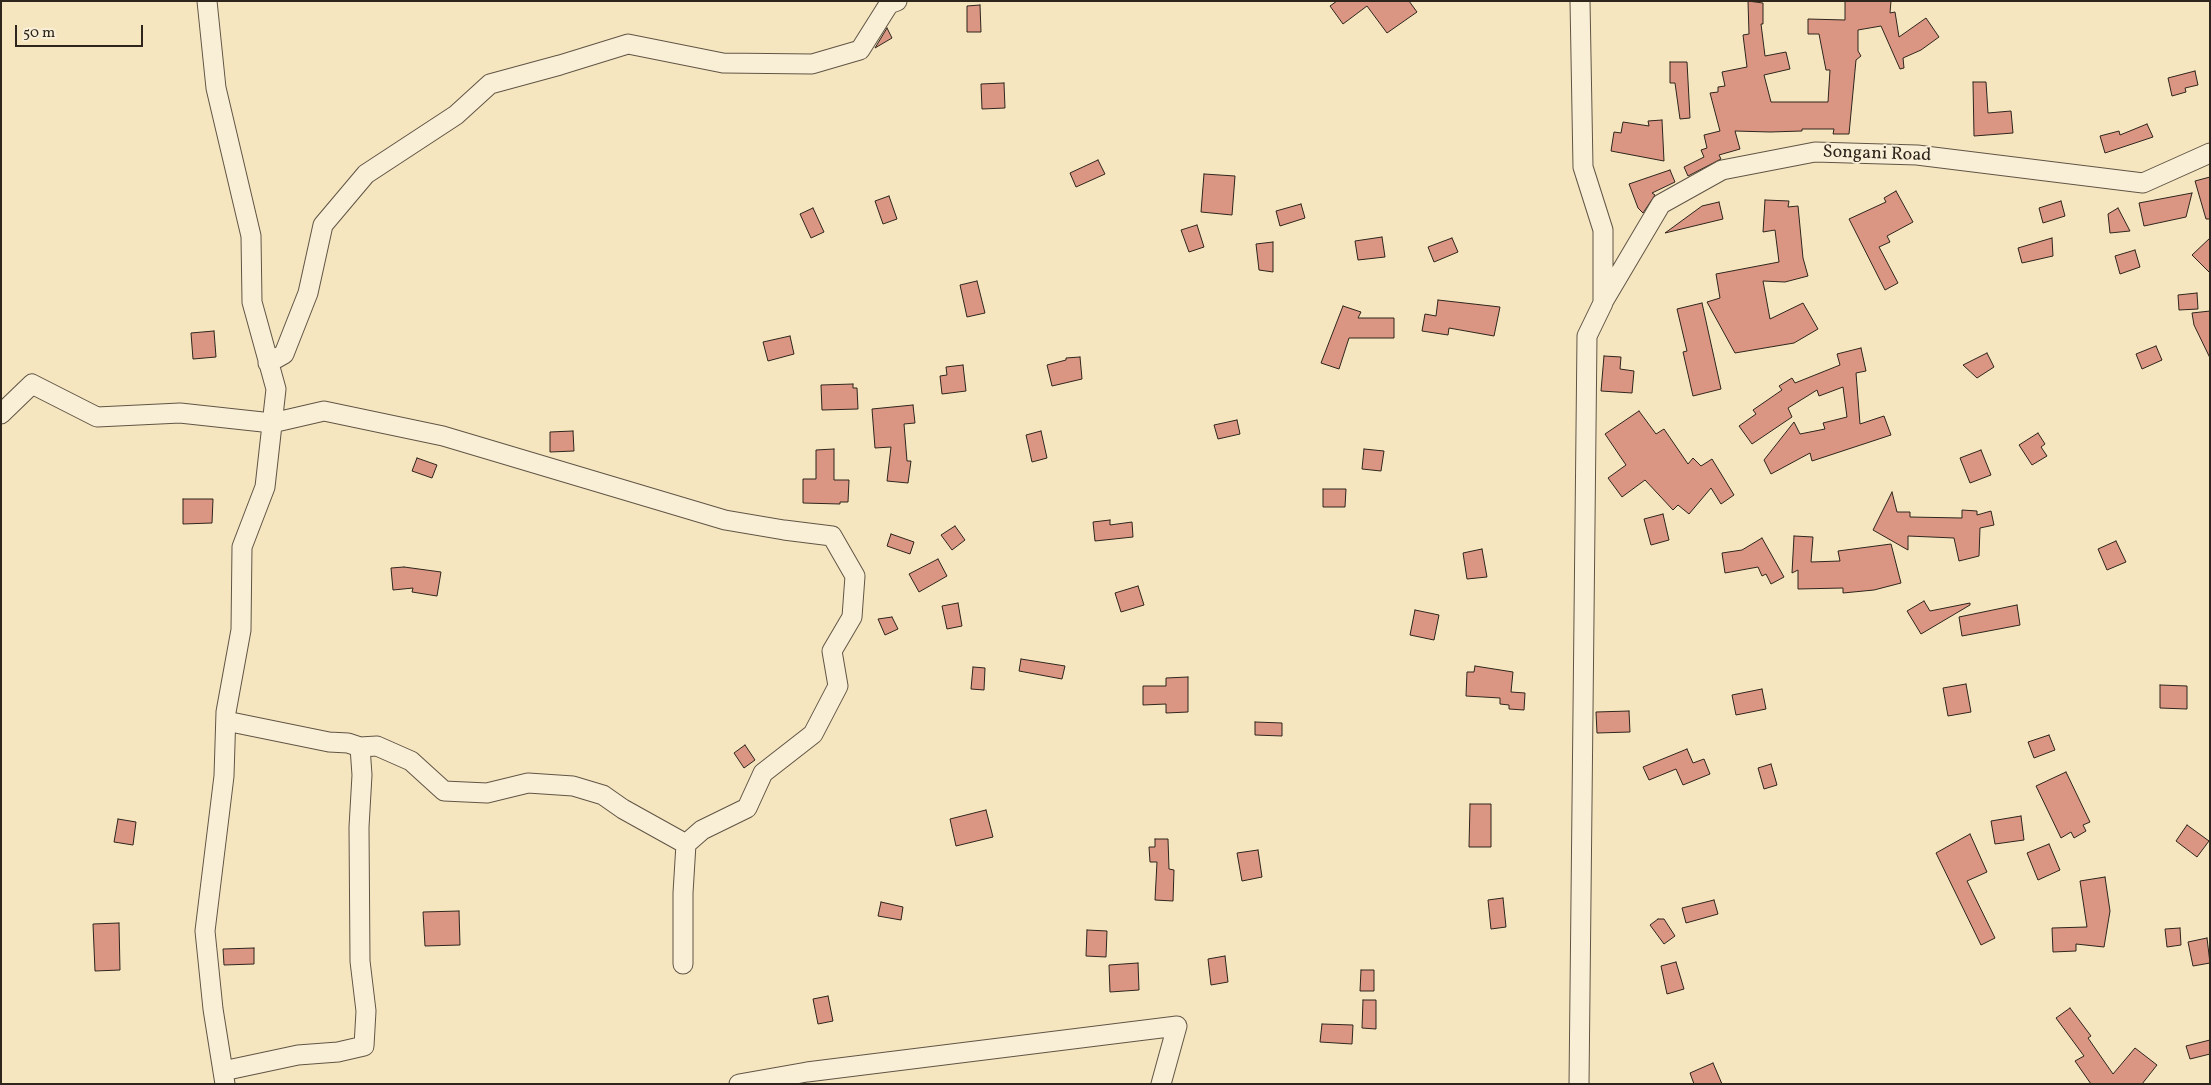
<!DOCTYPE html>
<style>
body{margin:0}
#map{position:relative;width:2211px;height:1085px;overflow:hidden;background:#f6e6c0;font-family:Vollkorn,serif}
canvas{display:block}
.frame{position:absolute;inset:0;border:2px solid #2e251c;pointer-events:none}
.scale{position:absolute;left:15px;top:25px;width:128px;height:22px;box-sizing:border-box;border:2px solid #2e251c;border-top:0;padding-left:6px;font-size:15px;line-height:18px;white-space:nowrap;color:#2e251c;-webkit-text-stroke:4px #f9efd6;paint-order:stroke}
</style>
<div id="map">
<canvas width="2211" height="1085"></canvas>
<div class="frame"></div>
<div class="scale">50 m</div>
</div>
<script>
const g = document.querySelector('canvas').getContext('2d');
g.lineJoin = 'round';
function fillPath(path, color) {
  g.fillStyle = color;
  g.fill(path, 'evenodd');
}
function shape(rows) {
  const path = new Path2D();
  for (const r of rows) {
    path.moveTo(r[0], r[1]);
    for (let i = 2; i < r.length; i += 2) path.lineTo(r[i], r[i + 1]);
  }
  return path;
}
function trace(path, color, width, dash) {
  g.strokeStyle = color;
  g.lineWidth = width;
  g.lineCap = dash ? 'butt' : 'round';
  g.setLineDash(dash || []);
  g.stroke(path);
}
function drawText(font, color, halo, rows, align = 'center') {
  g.font = font + ' Vollkorn,serif';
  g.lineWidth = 4;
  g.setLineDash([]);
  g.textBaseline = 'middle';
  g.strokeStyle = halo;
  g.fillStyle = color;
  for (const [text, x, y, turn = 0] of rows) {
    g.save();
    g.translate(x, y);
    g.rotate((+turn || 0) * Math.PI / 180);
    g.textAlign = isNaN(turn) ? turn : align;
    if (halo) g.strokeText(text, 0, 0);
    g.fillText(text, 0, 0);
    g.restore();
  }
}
const building = shape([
 [1337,1,1409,1,1417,12,1387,33,1367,6,1343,24,1330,6,1337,1],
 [1748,1,1763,3,1763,24,1761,24,1765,56,1786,52,1790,69,1764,75,1771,102,1828,102,1830,70,1826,70,1819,34,1808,34,1808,19,1845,20,1845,1,1891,1,1890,13,1895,12,1899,37,1926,18,1939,37,1921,50,1903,58,1904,68,1900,69,1881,26,1858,30,1858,51,1861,56,1856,60,1849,134,1833,134,1834,129,1802,129,1802,131,1770,132,1735,131,1740,149,1719,155,1721,159,1688,176,1684,167,1704,157,1701,150,1707,148,1704,135,1720,131,1710,93,1718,92,1718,87,1725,86,1722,72,1747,67,1743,35,1749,34,1748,1],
 [980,5,981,32,967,32,967,6,980,5],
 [887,28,892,38,875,48,887,28],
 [1670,62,1687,62,1690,118,1680,119,1675,83,1670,83,1670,62],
 [2195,71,2198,85,2185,88,2186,92,2172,96,2168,78,2195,71],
 [1973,82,1986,82,1988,113,2011,111,2013,133,1974,136,1973,82],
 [1004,83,1005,108,982,109,981,84,1004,83],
 [1662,120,1664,161,1611,151,1614,132,1621,133,1623,122,1649,126,1648,121,1662,120],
 [2147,124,2153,137,2105,153,2100,136,2119,131,2120,135,2147,124],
 [1098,160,1105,174,1076,187,1070,173,1098,160],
 [1670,170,1675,182,1652,193,1655,195,1643,213,1638,208,1629,184,1670,170],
 [1204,174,1235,176,1232,215,1201,212,1204,174],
 [2210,177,2210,219,2206,219,2195,181,2210,177],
 [1896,191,1913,222,1887,236,1890,242,1879,247,1898,283,1885,290,1849,219,1886,202,1884,198,1896,191],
 [2192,193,2186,217,2144,226,2139,203,2192,193],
 [889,196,897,219,883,224,875,201,889,196],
 [1765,200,1789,201,1788,207,1798,206,1803,258,1808,276,1785,282,1763,281,1770,319,1803,303,1818,329,1794,343,1735,353,1707,302,1720,298,1716,274,1779,262,1775,230,1763,232,1765,200],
 [2061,201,2065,216,2043,223,2039,208,2061,201],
 [1719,202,1723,219,1665,233,1702,206,1719,202],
 [1301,204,1305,218,1280,226,1276,211,1301,204],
 [813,208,824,232,811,238,800,214,813,208],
 [2118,208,2130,231,2110,233,2108,214,2118,208],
 [1197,225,1204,247,1189,252,1181,230,1197,225],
 [1382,237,1385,257,1358,260,1355,241,1382,237],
 [1452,238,1458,252,1434,262,1428,247,1452,238],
 [2052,238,2053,256,2022,263,2018,248,2052,238],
 [2210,238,2210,273,2192,255,2210,238],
 [1273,242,1273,272,1259,270,1256,244,1273,242],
 [2135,250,2140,267,2120,274,2115,256,2135,250],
 [977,281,985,313,967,317,960,285,977,281],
 [2197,293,2198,309,2179,310,2178,295,2197,293],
 [1438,300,1500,307,1494,336,1449,328,1448,335,1422,331,1425,314,1436,316,1438,300],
 [1702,303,1721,389,1693,396,1683,352,1687,351,1677,309,1702,303],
 [1343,306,1361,312,1358,318,1394,318,1394,338,1349,338,1339,369,1321,363,1343,306],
 [2210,311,2210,358,2194,325,2192,313,2210,311],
 [214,331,216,357,193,359,191,333,214,331],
 [790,336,794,354,768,361,763,342,790,336],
 [2156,346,2162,360,2142,369,2136,354,2156,346],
 [1861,348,1866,371,1856,373,1860,424,1884,416,1891,435,1812,461,1810,453,1771,474,1764,460,1794,422,1800,434,1825,429,1823,423,1847,417,1843,387,1819,396,1817,390,1788,408,1792,417,1752,444,1739,426,1756,414,1753,410,1782,390,1779,386,1792,378,1795,383,1840,365,1837,354,1861,348],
 [1987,353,1994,367,1977,378,1963,365,1987,353],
 [1604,356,1621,357,1620,369,1634,371,1632,393,1601,391,1604,356],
 [1080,357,1082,379,1052,386,1047,365,1066,360,1066,358,1080,357],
 [963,365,966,391,942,394,940,376,947,375,946,367,963,365],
 [853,384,853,388,857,388,858,409,822,410,821,385,853,384],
 [913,405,915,423,904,424,907,461,911,461,908,483,887,481,891,447,875,448,872,409,913,405],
 [1639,411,1656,434,1664,429,1688,464,1693,458,1701,466,1712,459,1734,495,1721,504,1711,488,1689,514,1678,505,1673,510,1645,480,1622,497,1608,478,1626,465,1605,434,1639,411],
 [1237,420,1240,434,1218,439,1214,425,1237,420],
 [573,431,574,451,550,452,550,432,573,431],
 [1041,431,1047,458,1032,462,1026,435,1041,431],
 [2038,433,2045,444,2041,447,2047,456,2032,465,2019,445,2038,433],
 [834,449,834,480,849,480,848,502,840,502,840,504,803,503,803,479,816,479,816,450,834,449],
 [1364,449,1384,451,1381,471,1362,469,1364,449],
 [1981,450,1991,475,1970,483,1960,458,1981,450],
 [417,458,437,465,432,478,412,471,417,458],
 [1323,489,1346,489,1345,507,1323,507,1323,489],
 [1892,492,1897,512,1910,512,1910,517,1962,518,1962,510,1977,511,1977,515,1991,511,1994,525,1980,528,1979,556,1959,561,1954,538,1908,536,1908,550,1873,530,1892,492],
 [183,499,213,499,212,523,183,524,183,499],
 [1663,514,1669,540,1651,545,1644,519,1663,514],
 [1110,520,1110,525,1132,522,1133,537,1095,541,1093,522,1110,520],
 [955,526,965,540,952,550,941,535,955,526],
 [891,534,914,542,910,554,887,546,891,534],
 [1794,536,1813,537,1811,562,1840,561,1838,551,1891,544,1901,583,1874,590,1843,593,1843,588,1798,589,1798,570,1792,573,1794,536],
 [1762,538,1784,577,1771,584,1766,574,1762,576,1758,567,1725,573,1722,553,1742,550,1762,538],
 [2116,541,2126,562,2107,570,2098,549,2116,541],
 [1482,549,1487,577,1467,579,1463,553,1482,549],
 [938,559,947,576,919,592,909,574,938,559],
 [404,567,441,572,437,596,412,592,413,588,393,590,391,568,404,567],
 [1138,586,1144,605,1121,612,1115,593,1138,586],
 [1924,601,1930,611,1970,603,1970,605,1921,634,1907,611,1924,601],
 [958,603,962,626,947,629,942,606,958,603],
 [2017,605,2020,625,1962,636,1959,617,2017,605],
 [1415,610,1439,615,1434,640,1410,635,1415,610],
 [892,617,898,629,885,635,878,619,892,617],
 [1021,659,1065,666,1062,679,1019,671,1021,659],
 [1475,666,1513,672,1511,692,1525,693,1524,710,1509,709,1509,705,1500,704,1500,698,1466,696,1467,672,1474,672,1475,666],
 [973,667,985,668,984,690,971,689,973,667],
 [1188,677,1188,712,1166,713,1166,704,1143,705,1143,686,1166,686,1166,678,1188,677],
 [1966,684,1971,712,1948,716,1943,688,1966,684],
 [2160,685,2187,686,2187,709,2160,708,2160,685],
 [1762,689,1766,709,1736,715,1732,695,1762,689],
 [1629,711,1630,732,1597,733,1596,712,1629,711],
 [1255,722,1282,723,1282,736,1255,735,1255,722],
 [2049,735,2055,750,2034,758,2028,742,2049,735],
 [745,745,755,760,744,768,734,753,745,745],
 [1687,749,1693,763,1704,759,1710,774,1683,785,1676,769,1649,780,1643,767,1687,749],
 [1771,764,1777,785,1764,789,1758,768,1771,764],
 [2066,772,2090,822,2083,825,2086,831,2074,838,2071,832,2061,838,2036,786,2066,772],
 [1470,804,1491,804,1491,847,1469,847,1470,804],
 [986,810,993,837,956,846,950,819,986,810],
 [2021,816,2024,840,1995,844,1991,821,2021,816],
 [118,819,136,822,133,845,114,842,118,819],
 [2187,825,2209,841,2197,857,2176,841,2187,825],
 [1970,834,1987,872,1967,881,1995,938,1981,945,1936,853,1970,834],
 [1155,839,1168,839,1169,869,1174,870,1173,901,1155,900,1157,862,1150,862,1149,847,1155,847,1155,839],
 [2049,844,2060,870,2038,880,2027,853,2049,844],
 [1258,850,1262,877,1242,881,1237,853,1258,850],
 [2105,877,2110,911,2104,947,2076,944,2076,951,2053,952,2052,928,2087,927,2080,881,2105,877],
 [1503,898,1506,927,1491,929,1488,900,1503,898],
 [1714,900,1718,914,1686,923,1682,908,1714,900],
 [881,902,903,907,901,920,878,916,881,902],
 [459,911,460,945,425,946,423,912,459,911],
 [1658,919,1664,919,1675,936,1664,944,1650,925,1658,919],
 [119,923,120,970,95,971,93,924,119,923],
 [2180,928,2181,945,2167,947,2165,929,2180,928],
 [1087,930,1107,931,1106,957,1086,956,1087,930],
 [2207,938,2210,963,2193,966,2188,942,2207,938],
 [254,948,254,964,224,965,223,949,254,948],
 [1225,956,1228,982,1211,985,1208,959,1225,956],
 [1676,962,1684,989,1667,994,1661,966,1676,962],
 [1138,963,1139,990,1110,992,1109,965,1138,963],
 [1361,970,1374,970,1374,991,1360,991,1361,970],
 [828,996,833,1021,818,1024,813,999,828,996],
 [1363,1000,1376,1000,1376,1029,1362,1028,1363,1000],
 [2070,1008,2091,1036,2088,1038,2113,1074,2135,1048,2157,1065,2142,1084,2091,1084,2075,1061,2084,1056,2056,1018,2070,1008],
 [1322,1024,1353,1025,1352,1044,1320,1042,1322,1024],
 [2210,1040,2210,1054,2190,1059,2186,1046,2210,1040],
 [1713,1063,1722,1084,1694,1084,1690,1073,1713,1063]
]);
fillPath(building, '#da9682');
trace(building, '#2e251c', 1);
const minor = shape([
 [207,1,216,88,251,236,252,302,276,389,265,487,242,547,241,630,226,712,224,776,205,931,213,1009,225,1084],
 [1603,302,1661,204,1722,170,1815,152,1917,155,2143,183,2210,153],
 [268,363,284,354,308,293,323,225,366,174,456,115,490,84,560,65,628,44,723,63,812,64,860,50,889,4,897,1],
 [1,414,32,384,97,417,180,413,272,423,324,411,443,436,725,520,784,530,832,536,855,576,852,617,832,651,838,686,813,734,763,773,747,808,702,830,686,844,683,893,683,964],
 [226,721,329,742,348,743,360,747,377,746,411,761,444,791,487,793,528,783,573,786,603,795,623,809,686,844],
 [223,1071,298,1055,338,1052,364,1046,366,1011,360,961,359,827,362,775,360,747],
 [739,1084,807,1072,1177,1026,1161,1084],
 [1579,1084,1587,336,1603,303,1603,230,1583,167,1580,1]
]);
trace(minor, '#605545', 21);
trace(minor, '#f9efd6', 19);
drawText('18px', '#2e251c', '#f9efd6', [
 ["Songani Road",1877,155,2]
]);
</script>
